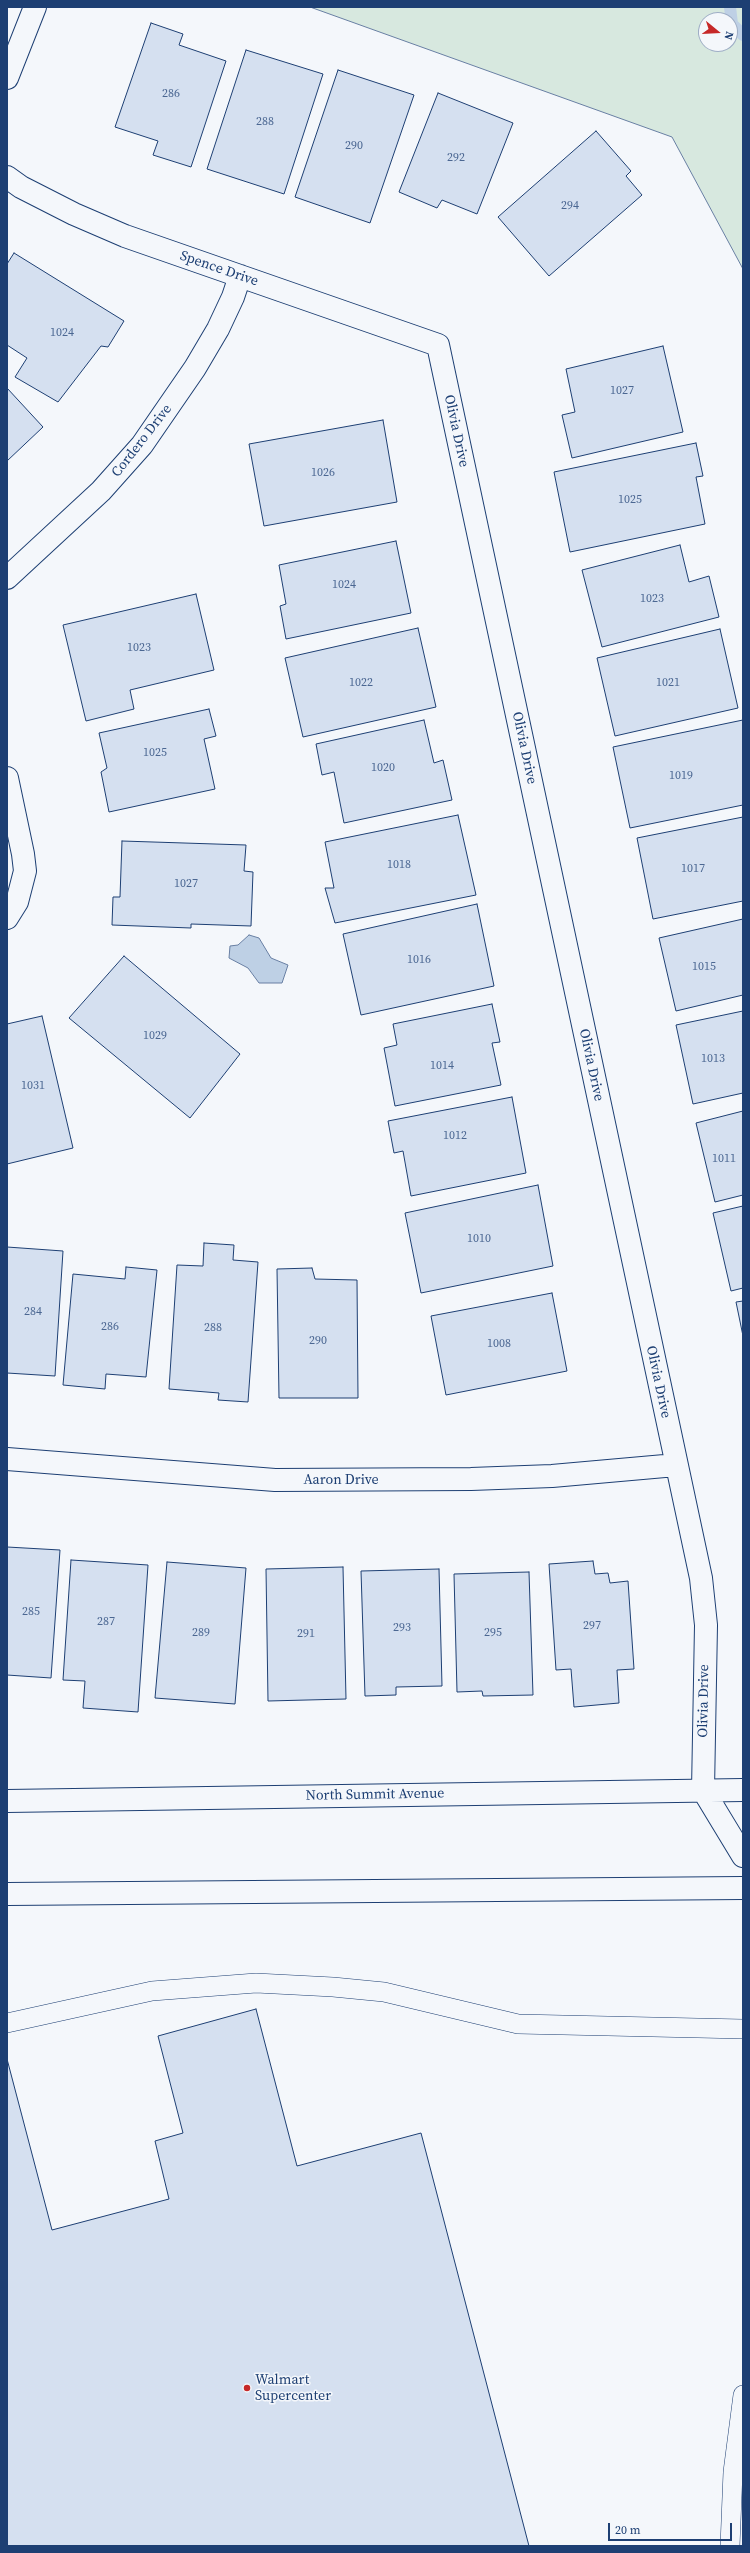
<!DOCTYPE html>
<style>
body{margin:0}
#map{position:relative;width:750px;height:2553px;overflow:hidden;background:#f4f7fb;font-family:"Source Serif 4",serif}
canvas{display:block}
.frame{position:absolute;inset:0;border:8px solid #1d3f73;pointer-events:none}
.north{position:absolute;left:698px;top:12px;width:40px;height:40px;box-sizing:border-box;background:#f4f7fb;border:1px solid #9eadc5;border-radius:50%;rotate:108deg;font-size:11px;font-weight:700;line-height:16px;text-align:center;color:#1d3f73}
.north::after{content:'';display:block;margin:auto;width:14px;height:18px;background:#c62828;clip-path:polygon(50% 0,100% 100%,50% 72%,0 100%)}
.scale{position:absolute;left:608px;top:2523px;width:124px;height:18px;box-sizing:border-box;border:2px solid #1d3f73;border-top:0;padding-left:5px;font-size:12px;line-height:14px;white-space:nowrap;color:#1d3f73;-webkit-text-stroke:3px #f4f7fb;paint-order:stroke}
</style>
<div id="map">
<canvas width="750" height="2553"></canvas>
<div class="frame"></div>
<div class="north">N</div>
<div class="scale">20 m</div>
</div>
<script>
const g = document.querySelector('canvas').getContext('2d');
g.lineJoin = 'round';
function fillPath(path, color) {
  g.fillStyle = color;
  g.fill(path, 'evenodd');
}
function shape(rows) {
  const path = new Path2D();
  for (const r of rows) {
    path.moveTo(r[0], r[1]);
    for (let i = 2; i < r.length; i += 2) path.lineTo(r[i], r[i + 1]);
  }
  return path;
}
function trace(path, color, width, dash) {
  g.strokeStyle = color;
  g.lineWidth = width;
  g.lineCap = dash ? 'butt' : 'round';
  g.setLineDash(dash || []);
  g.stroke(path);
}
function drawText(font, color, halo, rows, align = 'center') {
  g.font = font + ' "Source Serif 4",serif';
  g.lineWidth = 3;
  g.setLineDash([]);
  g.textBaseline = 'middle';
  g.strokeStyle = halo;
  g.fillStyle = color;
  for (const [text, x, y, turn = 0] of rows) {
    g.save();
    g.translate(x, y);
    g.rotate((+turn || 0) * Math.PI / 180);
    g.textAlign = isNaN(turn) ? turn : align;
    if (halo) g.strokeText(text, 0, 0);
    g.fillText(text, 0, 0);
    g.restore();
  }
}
const green = shape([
 [310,7,743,7,743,269,672,137,310,7],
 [706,20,730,20,730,44,706,44,706,20]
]);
fillPath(green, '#d7e8df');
trace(green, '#687fa3', 1);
const water = shape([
 [249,935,259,938,271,958,288,965,282,983,259,983,248,968,229,958,230,946,238,945,249,935]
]);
fillPath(water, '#bed0e5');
trace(water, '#687fa3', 1);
trace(shape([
 [730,7,732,24,743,35]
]), '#bed0e5', 12);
const building = shape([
 [151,23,183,34,179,45,226,61,191,167,153,155,158,141,115,127,151,23],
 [246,50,323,74,284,194,207,169,246,50],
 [338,70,414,95,370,223,295,197,338,70],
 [438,93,513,123,477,214,442,200,437,208,399,192,438,93],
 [596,131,631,171,626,176,642,195,549,276,498,217,596,131],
 [14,253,124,321,108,347,101,346,58,402,15,377,27,358,7,345,7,264,14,253],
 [663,346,683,432,572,458,562,415,575,412,566,369,663,346],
 [7,388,43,427,7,461,7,388],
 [383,420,397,502,264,526,249,444,383,420],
 [696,443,703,476,696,477,705,524,570,552,554,472,696,443],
 [396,541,411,613,286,639,280,606,286,604,279,565,396,541],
 [680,545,689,582,709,576,719,617,602,647,582,570,680,545],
 [196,594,214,670,130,690,134,709,86,721,63,625,196,594],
 [418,628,436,707,303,737,285,658,418,628],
 [720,629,738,708,615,736,597,658,720,629],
 [209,709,216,736,204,739,215,789,109,812,101,772,107,768,99,733,209,709],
 [424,720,434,763,443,760,452,800,344,823,334,772,322,775,316,744,424,720],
 [743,720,743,805,630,828,613,747,743,720],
 [458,815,476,895,335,923,325,888,334,888,325,842,458,815],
 [743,817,743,901,653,919,637,838,743,817],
 [122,841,246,845,244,871,253,872,251,926,191,924,191,928,112,925,113,897,120,897,122,841],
 [477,904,494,986,361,1015,343,934,477,904],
 [743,919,743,995,676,1011,659,938,743,919],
 [124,956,240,1054,190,1118,69,1018,124,956],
 [492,1004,500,1042,492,1043,501,1085,395,1106,384,1048,397,1045,393,1024,492,1004],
 [743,1011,743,1093,693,1104,676,1025,743,1011],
 [42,1016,73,1148,7,1164,7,1024,42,1016],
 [512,1097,526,1173,411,1196,403,1151,394,1153,388,1121,512,1097],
 [743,1111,743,1195,715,1202,696,1123,743,1111],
 [538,1185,553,1266,421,1293,405,1213,538,1185],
 [743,1206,743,1288,731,1291,713,1213,743,1206],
 [204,1243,234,1245,233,1260,258,1262,248,1402,218,1400,219,1393,169,1389,177,1265,203,1266,204,1243],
 [7,1247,63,1251,55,1376,7,1373,7,1247],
 [126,1267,157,1270,146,1377,106,1374,105,1389,63,1385,73,1274,125,1279,126,1267],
 [312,1268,315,1279,357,1280,358,1398,279,1398,277,1269,312,1268],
 [552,1293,567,1371,446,1395,431,1316,552,1293],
 [743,1301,743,1336,736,1302,743,1301],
 [7,1547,60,1550,51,1678,7,1675,7,1547],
 [71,1560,148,1565,138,1712,83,1708,85,1681,63,1680,71,1560],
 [593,1561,595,1574,608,1573,610,1583,628,1581,634,1669,617,1670,619,1703,574,1707,571,1669,556,1670,549,1564,593,1561],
 [167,1562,246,1568,235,1704,155,1698,167,1562],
 [343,1567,346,1699,268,1701,266,1569,343,1567],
 [439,1569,442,1686,396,1687,396,1695,365,1696,361,1571,439,1569],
 [529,1572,533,1695,483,1696,482,1691,457,1692,454,1574,529,1572],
 [256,2009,297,2166,421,2133,529,2546,7,2546,7,2059,52,2230,169,2199,155,2141,183,2133,158,2036,256,2009]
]);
fillPath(building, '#d5e0f0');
trace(building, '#1d3f73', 1);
const lane = shape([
 [7,2023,152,1991,256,1983,333,1987,384,1992,518,2024,743,2029],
 [730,2546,733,2472,743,2395]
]);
const street = shape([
 [7,177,21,187,74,214,125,236,438,345,701,1578,706,1625,703,1790],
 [7,578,101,491,142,445,195,368,218,329,233,297,240,276],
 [7,778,23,854,25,871,17,902,7,918],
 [7,1459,275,1480,471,1479,552,1476,676,1465]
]);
const secondary = shape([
 [7,78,35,7],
 [703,1790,743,1856],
 [7,1801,743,1790],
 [7,1894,743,1888]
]);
trace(lane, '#1d3f73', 20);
trace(street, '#1d3f73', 24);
trace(secondary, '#1d3f73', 24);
trace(lane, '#f4f7fb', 19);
trace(street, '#f4f7fb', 22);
trace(secondary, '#f4f7fb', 22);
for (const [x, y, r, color] of [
 [247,2388,4,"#c62828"]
]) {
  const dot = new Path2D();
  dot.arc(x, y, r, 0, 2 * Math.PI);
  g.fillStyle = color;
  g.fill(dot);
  trace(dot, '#f4f7fb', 1.5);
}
drawText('12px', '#4b6792', null, [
 ["286",171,94],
 ["288",265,122],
 ["290",354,146],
 ["292",456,158],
 ["294",570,206],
 ["1024",62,333],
 ["1027",622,391],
 ["1026",323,473],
 ["1025",630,500],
 ["1024",344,585],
 ["1023",652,599],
 ["1023",139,648],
 ["1022",361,683],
 ["1021",668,683],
 ["1025",155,753],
 ["1020",383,768],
 ["1019",681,776],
 ["1018",399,865],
 ["1017",693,869],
 ["1027",186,884],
 ["1016",419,960],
 ["1015",704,967],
 ["1029",155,1036],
 ["1013",713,1059],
 ["1014",442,1066],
 ["1031",33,1086],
 ["1012",455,1136],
 ["1011",724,1159],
 ["1010",479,1239],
 ["284",33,1312],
 ["286",110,1327],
 ["288",213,1328],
 ["290",318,1341],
 ["1008",499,1344],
 ["285",31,1612],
 ["287",106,1622],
 ["297",592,1626],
 ["293",402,1628],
 ["289",201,1633],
 ["295",493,1633],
 ["291",306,1634]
]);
drawText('14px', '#1d3f73', '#f4f7fb', [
 ["Spence Drive",219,269,19],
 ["Olivia Drive",456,431,78],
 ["Cordero Drive",142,441,-52],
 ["Olivia Drive",524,748,78],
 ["Olivia Drive",591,1065,78],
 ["Olivia Drive",658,1382,78],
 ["Aaron Drive",341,1480],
 ["Olivia Drive",704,1701,-89],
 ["North Summit Avenue",375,1795,-1]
]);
drawText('14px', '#1d3f73', '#f4f7fb', [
 ["Walmart",255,2380],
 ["Supercenter",255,2396]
], 'left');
</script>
